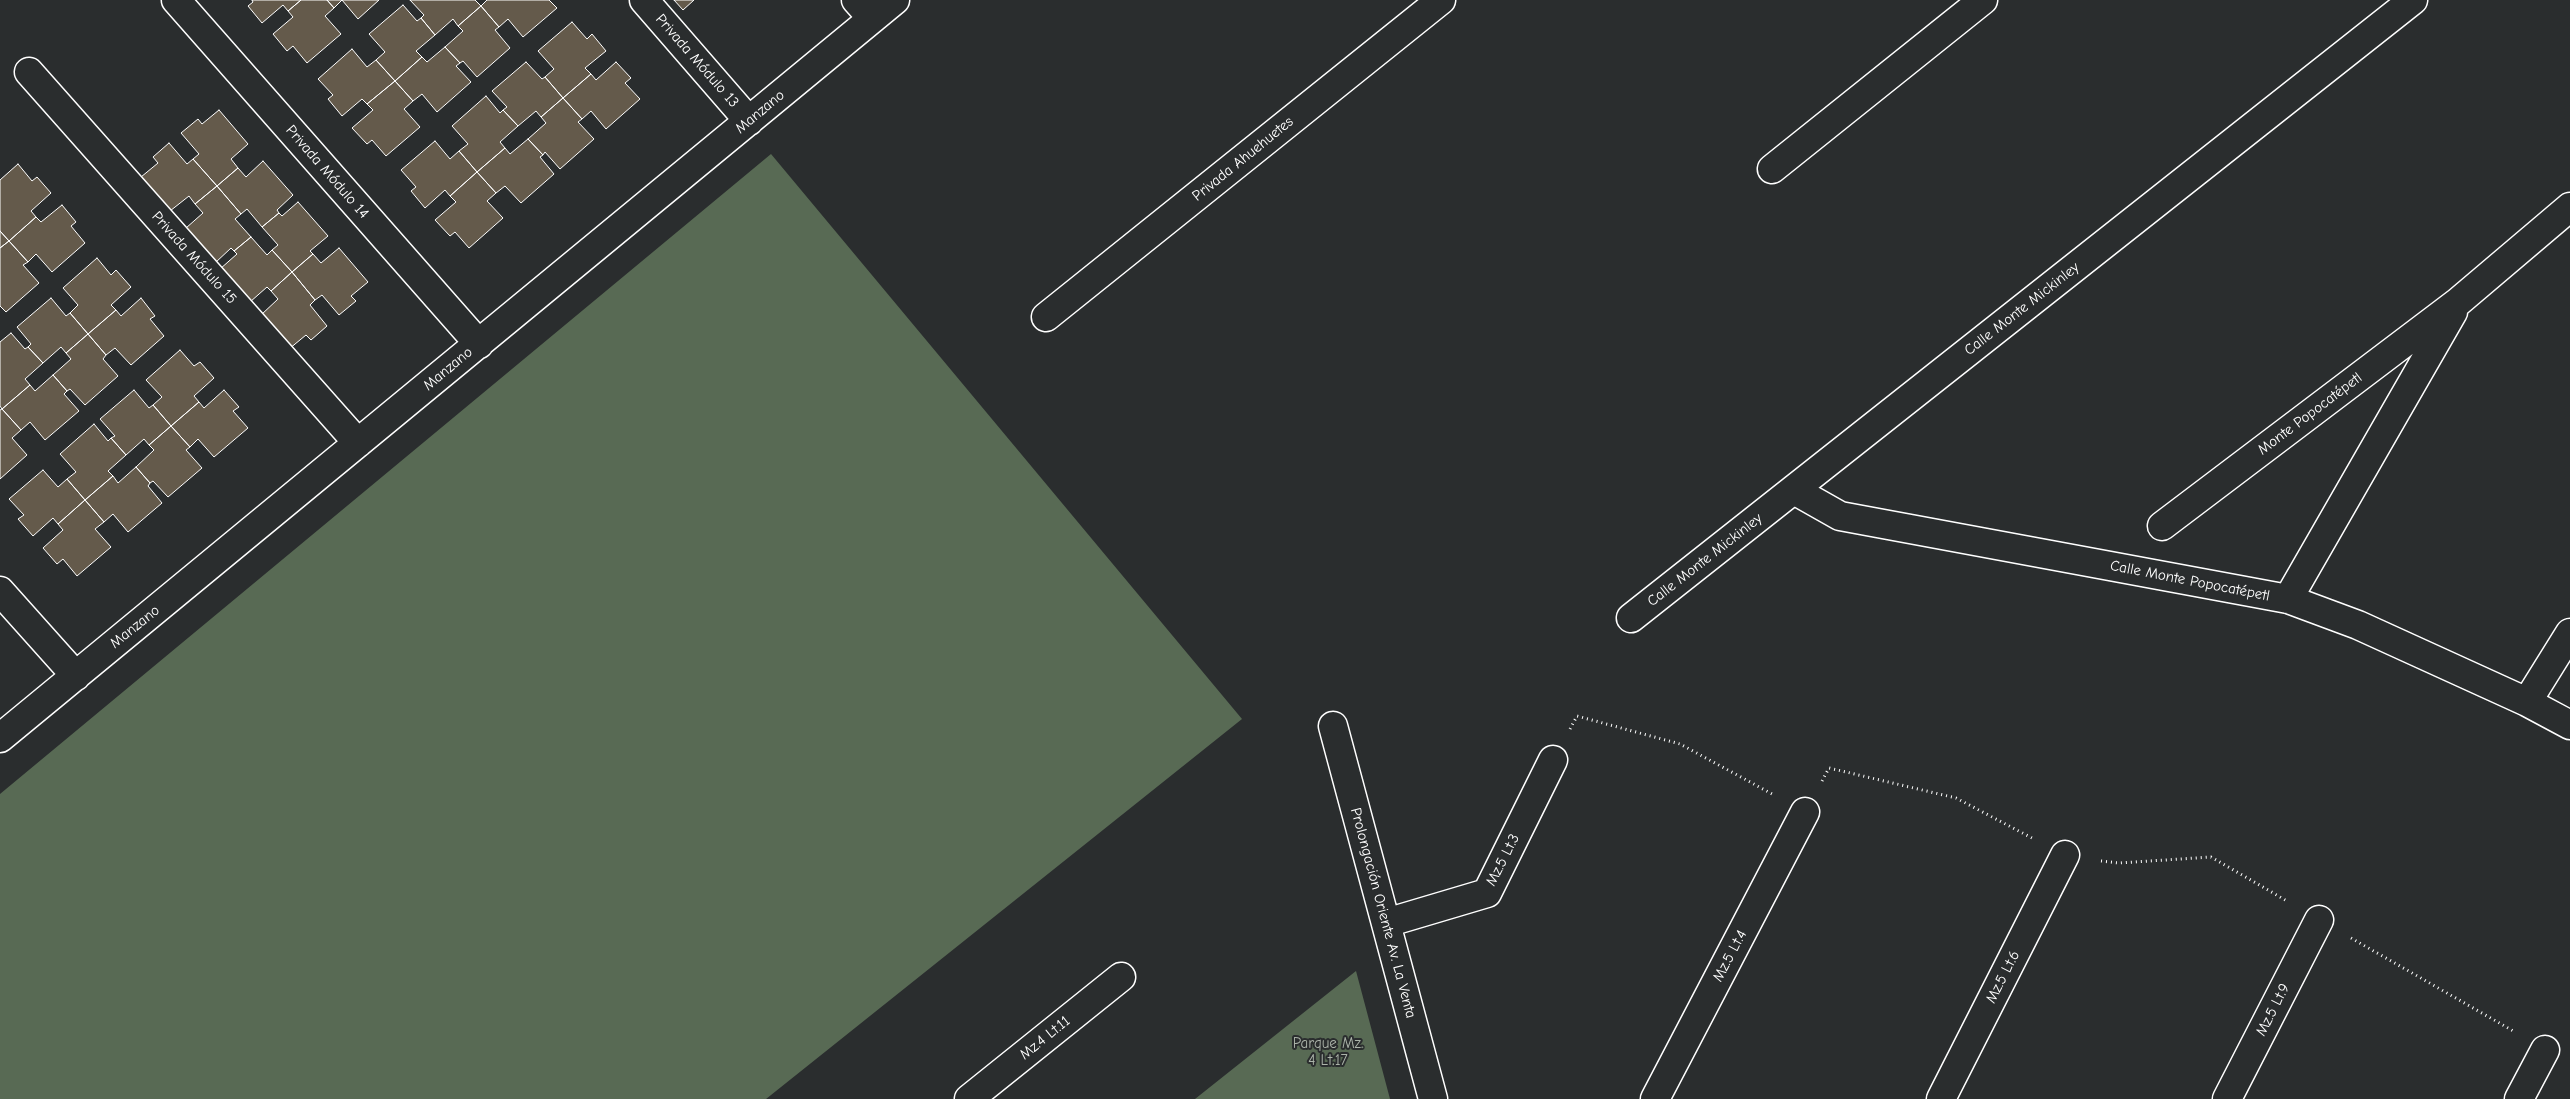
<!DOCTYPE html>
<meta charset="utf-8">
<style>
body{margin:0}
canvas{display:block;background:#2a2d2e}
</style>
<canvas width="2570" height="1099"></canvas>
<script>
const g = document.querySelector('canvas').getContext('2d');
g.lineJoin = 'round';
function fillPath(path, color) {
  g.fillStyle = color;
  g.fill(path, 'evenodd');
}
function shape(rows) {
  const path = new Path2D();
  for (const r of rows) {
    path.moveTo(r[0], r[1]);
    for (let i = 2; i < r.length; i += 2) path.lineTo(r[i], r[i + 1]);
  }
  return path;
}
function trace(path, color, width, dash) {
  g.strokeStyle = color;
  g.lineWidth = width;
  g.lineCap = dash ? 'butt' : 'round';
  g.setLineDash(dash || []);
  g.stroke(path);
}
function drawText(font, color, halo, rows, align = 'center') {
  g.font = font + ' "Comic Neue",sans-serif';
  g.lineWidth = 4;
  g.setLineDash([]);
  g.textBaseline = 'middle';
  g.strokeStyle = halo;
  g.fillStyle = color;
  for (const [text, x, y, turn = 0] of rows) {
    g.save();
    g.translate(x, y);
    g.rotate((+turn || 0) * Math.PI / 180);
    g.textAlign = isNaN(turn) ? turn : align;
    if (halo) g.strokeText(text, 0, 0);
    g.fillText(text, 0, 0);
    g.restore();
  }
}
fillPath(shape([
 [771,154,1242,719,766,1099,0,1099,0,794],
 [1356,971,1390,1099,1195,1099]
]), '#586a54');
const building = shape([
 [252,0,301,0,288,11,283,5,262,23,248,6,253,2,252,0],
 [301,0,327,0,334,8,325,16,341,34,307,63,293,46,287,51,273,34,293,17,288,11,301,0],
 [327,0,379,0,358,19,342,0,334,8,327,0],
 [410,0,475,0,481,6,458,26,453,19,435,35,421,18,424,15,410,0],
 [487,0,549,0,557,8,523,37,508,19,499,27,481,6,487,0],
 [674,0,694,0,683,10,674,0],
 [403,5,417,21,421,18,435,35,416,51,422,57,395,81,376,60,385,52,369,34,403,5],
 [481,6,499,27,495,30,510,48,477,77,463,61,460,63,445,47,463,31,458,26,481,6],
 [572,22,587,39,592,34,606,51,585,68,591,74,563,98,545,77,554,69,538,51,572,22],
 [445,47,460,63,456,66,471,82,437,112,422,94,413,101,395,81,422,57,427,62,445,47],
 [352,49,367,67,376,60,395,81,367,104,362,99,342,116,328,99,333,95,318,79,352,49],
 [526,62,542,79,545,77,563,98,541,117,536,111,518,126,503,110,507,107,492,91,526,62],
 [616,62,631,78,625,83,640,99,606,129,591,111,582,119,563,98,591,74,596,80,616,62],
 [395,81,413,101,404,109,420,127,386,156,372,140,367,144,352,128,373,110,367,104,395,81],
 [486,96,500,113,503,110,518,126,500,142,505,148,477,172,459,151,468,144,452,126,486,96],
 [563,98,582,119,578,122,594,139,560,169,545,152,543,155,528,139,546,123,541,117,563,98],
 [219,110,248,144,231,159,238,168,217,186,193,159,199,154,181,133,198,119,202,124,219,110],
 [528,139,543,155,540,157,554,174,521,203,505,186,496,193,477,172,505,148,510,154,528,139],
 [435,141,450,159,459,151,477,172,450,196,445,190,425,208,411,191,416,187,401,170,435,141],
 [169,143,187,164,193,159,217,186,195,204,189,196,170,211,141,177,158,163,153,157,169,143],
 [263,161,293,195,277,210,279,213,262,227,247,209,241,214,217,186,238,168,246,177,263,161],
 [18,164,32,181,37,177,51,193,31,211,36,217,9,241,0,231,0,180,18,164],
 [477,172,496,193,487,201,503,218,469,248,455,232,450,236,435,220,456,202,450,196,477,172],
 [217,186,241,214,235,219,251,237,234,251,231,248,215,263,186,228,203,213,195,204,217,186],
 [298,202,328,236,310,251,313,254,292,272,272,250,278,245,262,227,279,213,282,216,298,202],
 [62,205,76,222,71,226,85,243,52,272,36,254,28,262,9,241,36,217,41,222,62,205],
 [0,231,9,241,0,248,0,231],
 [251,237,267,255,272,250,292,272,271,291,267,287,250,302,220,269,237,254,234,251,251,237],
 [9,241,28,262,23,265,39,283,6,312,0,306,0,248,9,241],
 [339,248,368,282,351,296,356,301,339,315,322,295,315,300,292,272,313,254,321,263,339,248],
 [97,258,111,275,116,270,131,287,111,305,116,310,88,334,70,313,78,305,63,288,97,258],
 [292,272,315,300,310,305,327,326,311,340,306,335,289,349,261,315,278,299,271,291,292,272],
 [51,298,66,316,70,313,88,334,66,353,61,347,43,363,28,347,31,344,17,327,51,298],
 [141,298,155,316,150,319,164,336,131,365,115,348,106,355,88,334,116,310,121,316,141,298],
 [11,333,25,349,28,347,43,363,25,379,30,385,2,409,0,406,0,342,11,333],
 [88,334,106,355,103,359,118,376,85,405,70,389,67,391,53,375,71,359,66,353,88,334],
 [180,350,194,366,200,362,214,378,194,396,199,402,171,426,153,405,162,397,146,380,180,350],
 [53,375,67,391,64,394,79,411,45,440,30,422,21,430,2,409,30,385,35,391,53,375],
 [134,390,149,408,153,405,171,426,149,445,144,439,126,455,111,438,115,436,100,419,134,390],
 [224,390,239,407,233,411,248,428,214,457,198,439,190,447,171,426,199,402,204,408,224,390],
 [2,409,21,430,12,438,27,455,0,479,0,410,2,409],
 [94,424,108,441,111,438,126,455,108,471,113,476,85,500,67,479,76,472,60,454,94,424],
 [171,426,190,447,186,450,202,468,168,497,153,481,150,483,136,467,154,450,149,445,171,426],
 [136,467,150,483,148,486,162,503,128,532,113,514,104,522,85,500,113,476,118,483,136,467],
 [43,470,58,487,67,479,85,500,58,524,53,518,33,536,18,519,24,515,9,499,43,470],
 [85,500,104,522,95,529,111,547,77,576,63,559,57,564,43,548,63,530,58,524,85,500]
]);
fillPath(building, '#645a4b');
trace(building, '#fff', 1);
const street = shape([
 [176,0,479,344],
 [644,0,749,121],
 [856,0,872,18],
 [29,72,358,443],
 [1772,169,1983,0],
 [1046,317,1441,0],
 [1794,490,1840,516,2288,599,2358,625,2527,702,2570,725],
 [2162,526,2458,302,2570,207],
 [0,591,76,676],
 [2288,599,2453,312],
 [1631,618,2413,0],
 [2527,702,2570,633],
 [1333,726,1433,1099],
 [0,738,895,0],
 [1386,923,1487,893,1553,760],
 [969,1099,1121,977],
 [1655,1099,1805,812],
 [1941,1099,2065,855],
 [2227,1099,2319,920],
 [2519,1099,2545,1050]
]);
trace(street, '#fff', 31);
trace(shape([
 [1570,729,1577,716,1680,744,1774,795],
 [1822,781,1829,768,1956,798,2032,838],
 [2101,861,2119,863,2211,857,2287,901],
 [2351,938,2515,1032]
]), '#fff', 3, [1, 4]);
trace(street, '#2a2d2e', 28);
drawText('15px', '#fff', '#2a2d2e', [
 ["Privada Módulo 13",697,61,49],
 ["Manzano",760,112,-40],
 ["Privada Ahuehuetes",1243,159,-39],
 ["Privada Módulo 14",327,172,49],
 ["Privada Módulo 15",194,258,48],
 ["Calle Monte Mickinley",2022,309,-38],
 ["Manzano",448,369,-40],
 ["Monte Popocatépetl",2310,414,-37],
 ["Calle Monte Mickinley",1705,560,-38],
 ["Calle Monte Popocatépetl",2190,581,11],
 ["Manzano",135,627,-39],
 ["Mz.5 Lt.3",1503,860,-63],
 ["Prolongación Oriente Av. La Venta",1383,913,75],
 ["Mz.5 Lt.4",1730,956,-62],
 ["Mz.5 Lt.6",2003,977,-63],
 ["Mz.5 Lt.9",2273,1010,-63],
 ["Mz.4 Lt.11",1045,1038,-39]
]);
drawText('15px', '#acb4aa', '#2a2d2e', [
 ["Parque Mz.",1328,1044],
 ["4 Lt.17",1328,1061]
]);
</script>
